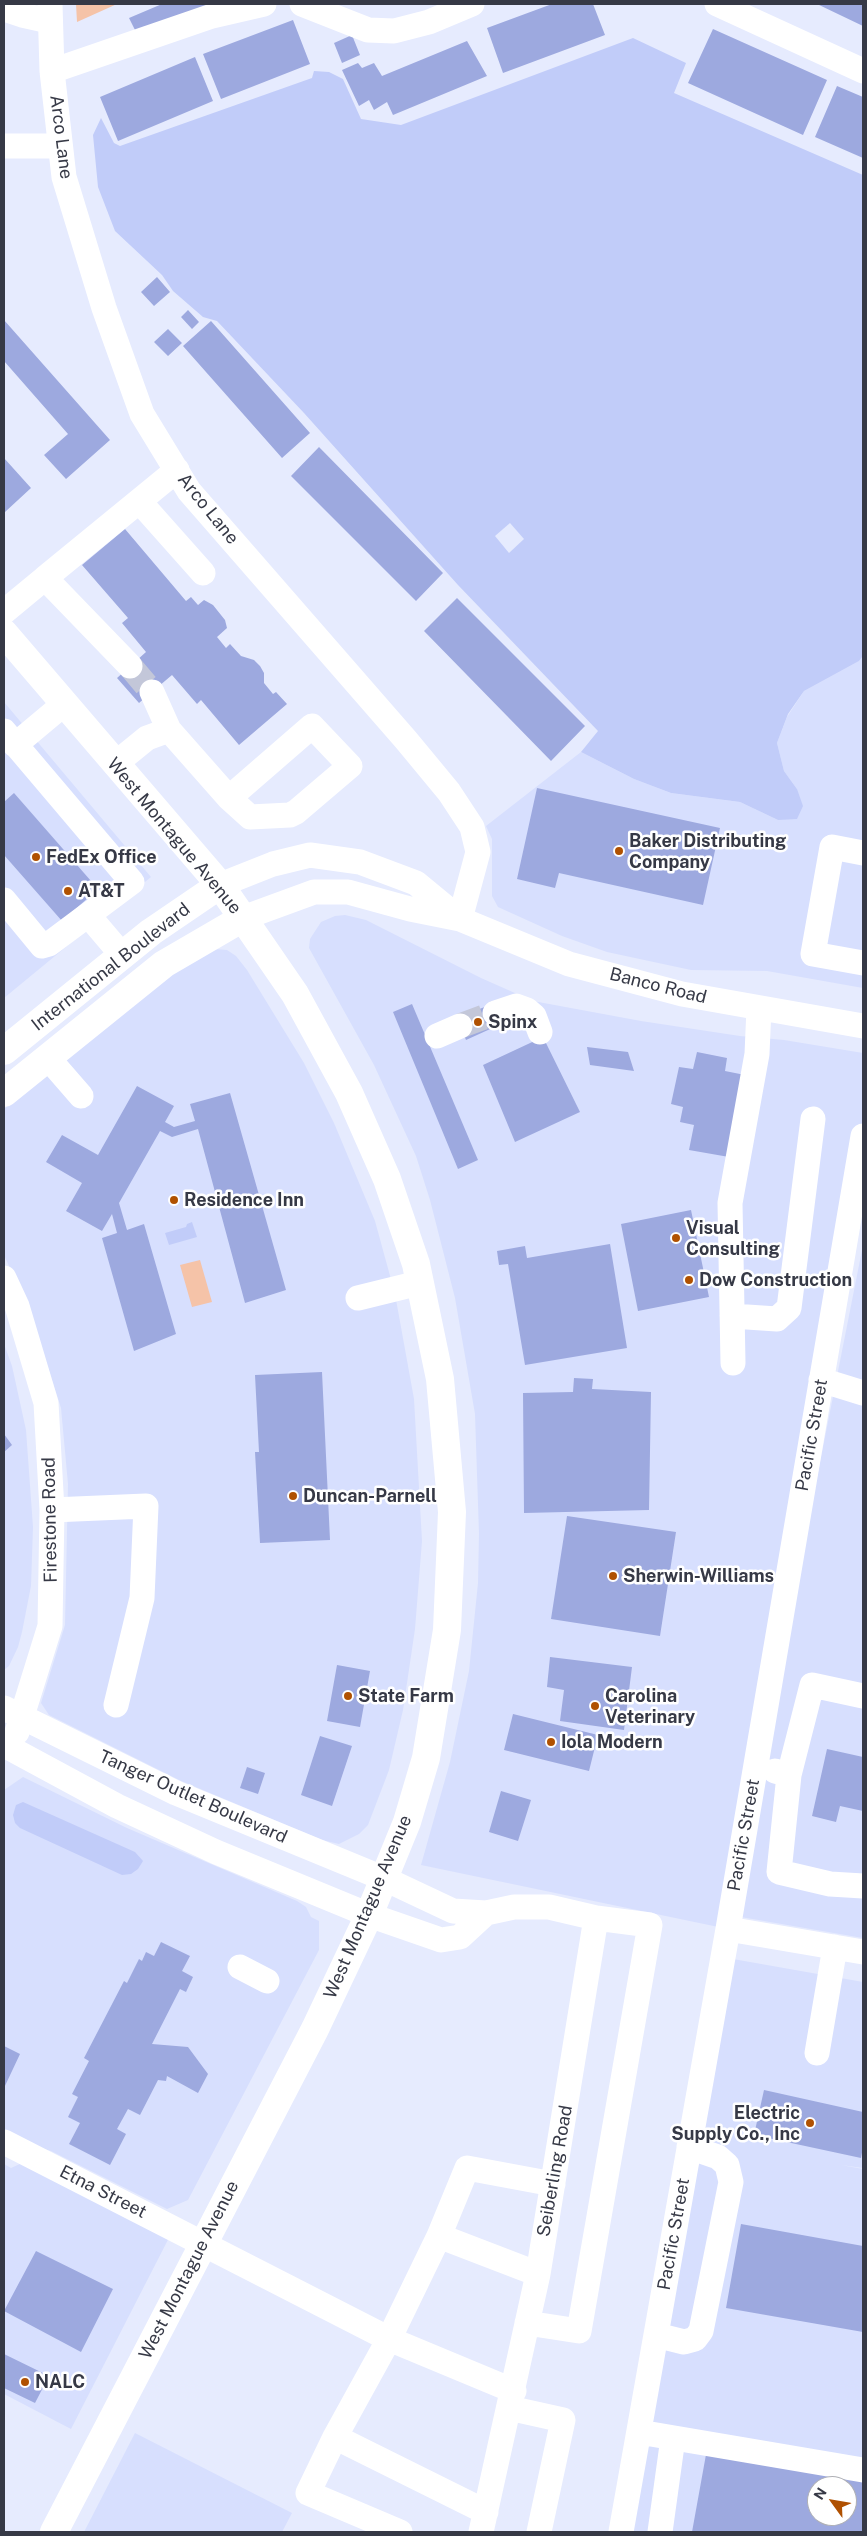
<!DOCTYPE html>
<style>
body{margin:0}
#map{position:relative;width:867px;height:2536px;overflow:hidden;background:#e6ebfe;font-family:"Public Sans",sans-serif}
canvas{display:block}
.frame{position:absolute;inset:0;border:5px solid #363946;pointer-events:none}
.north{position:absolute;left:807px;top:2476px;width:50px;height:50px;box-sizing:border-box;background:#fff;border:1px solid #afb0b5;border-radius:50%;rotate:302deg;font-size:14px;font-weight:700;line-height:20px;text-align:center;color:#363946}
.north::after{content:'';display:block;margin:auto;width:18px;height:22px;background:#b05101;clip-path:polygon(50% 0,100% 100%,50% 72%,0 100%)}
</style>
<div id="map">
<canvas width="867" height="2536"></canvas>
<div class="frame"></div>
<div class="north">N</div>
</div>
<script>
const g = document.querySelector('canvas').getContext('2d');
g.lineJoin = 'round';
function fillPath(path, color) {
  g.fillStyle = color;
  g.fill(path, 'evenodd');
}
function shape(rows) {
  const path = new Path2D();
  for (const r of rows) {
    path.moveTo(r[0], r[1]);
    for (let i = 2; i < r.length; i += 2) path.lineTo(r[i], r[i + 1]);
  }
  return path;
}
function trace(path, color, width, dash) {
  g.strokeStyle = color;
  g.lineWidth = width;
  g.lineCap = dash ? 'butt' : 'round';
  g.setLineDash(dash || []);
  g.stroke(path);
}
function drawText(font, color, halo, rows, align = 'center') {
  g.font = font + ' "Public Sans",sans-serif';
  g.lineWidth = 5;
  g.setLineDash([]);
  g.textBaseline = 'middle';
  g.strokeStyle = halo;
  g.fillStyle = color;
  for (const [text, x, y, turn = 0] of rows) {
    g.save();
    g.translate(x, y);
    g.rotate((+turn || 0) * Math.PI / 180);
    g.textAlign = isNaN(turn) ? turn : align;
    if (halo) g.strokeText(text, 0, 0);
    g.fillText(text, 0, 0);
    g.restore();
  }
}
fillPath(shape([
 [863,656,863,988,767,971,691,970,607,952,562,936,498,907,492,896,492,839,486,826,581,752,634,779,671,793,740,802,778,820,797,789,784,771,777,743,787,717,804,691,859,661],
 [4,702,151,877,4,998],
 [345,915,366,920,481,978,533,1001,641,1021,740,1036,784,1040,863,1053,863,1136,728,1929,421,1865,450,1762,469,1671,478,1583,479,1534,475,1414,455,1298,430,1200,416,1156,374,1065,309,948,310,939,321,922,335,916],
 [214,949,227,950,236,956,247,970,304,1063,334,1123,375,1221,395,1294,414,1399,422,1541,415,1629,403,1710,389,1770,368,1825,359,1834,339,1844,322,1840,179,1780,49,1715,41,1703,65,1625,68,1484,61,1408,31,1315,4,1255,4,1109,176,969],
 [863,1245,863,1938,735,1916,786,1634],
 [4,1344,12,1366,26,1430,33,1527,31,1586,22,1632,18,1647,9,1666,4,1670],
 [23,1777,127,1828,297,1901,306,1907,311,1917,319,1921,319,1950,188,2200,167,2209,51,2151,33,2146,4,2132,4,1790],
 [733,1959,863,1982,863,2168,841,2165,863,2169,863,2532,621,2532],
 [817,2486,847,2486,847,2516,817,2516],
 [35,2157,174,2228,71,2429,4,2394,4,2164,11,2168],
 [135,2433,292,2513,282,2532,84,2532]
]), '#d7dffe');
fillPath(shape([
 [76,4,117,4,77,22],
 [200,1260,212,1302,192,1307,180,1265]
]), '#f5c3a8');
fillPath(shape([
 [633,38,686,63,674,93,863,175,863,656,859,661,804,691,788,714,777,743,784,771,797,789,803,806,797,819,778,820,740,802,671,793,634,779,581,752,598,731,458,585,304,413,217,321,203,317,173,291,162,275,115,231,98,187,93,135,101,118,114,143,120,146,312,78,314,71,329,72,343,79,361,119,401,125],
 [192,1222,197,1237,169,1245,165,1233,186,1227,187,1224],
 [23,1802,135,1852,143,1861,138,1869,131,1874,122,1875,20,1828,15,1823,13,1815,16,1805]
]), '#c1ccf9');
fillPath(shape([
 [510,523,524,539,509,553,495,536]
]), '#e6ebfe');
fillPath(shape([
 [162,4,215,4,138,36,129,18],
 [552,4,593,4,605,35,503,73,487,28],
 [817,4,863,4,863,26],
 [293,20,310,64,221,99,203,54],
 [713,29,827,80,803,135,688,83],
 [352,35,360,55,342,63,334,43],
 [467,41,487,76,393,115,387,102,374,110,369,100,359,106,342,70,358,63,362,68,374,63,382,76],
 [195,57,213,101,118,141,100,97],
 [837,86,863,97,863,158,815,137],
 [157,277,170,292,154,306,141,292],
 [188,310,199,322,192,329,181,317],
 [4,320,110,440,66,479,44,455,68,434,4,361],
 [211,321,310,433,282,458,183,346],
 [168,329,182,343,168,356,154,342],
 [319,447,443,573,416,601,291,476],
 [4,458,31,488,5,512,4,510],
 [125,529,186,601,191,597,198,605,204,600,213,605,225,620,227,628,217,637,226,648,230,644,241,656,254,660,260,666,264,673,264,683,273,694,276,692,287,704,239,745,201,700,197,704,172,675,139,703,117,678,146,652,122,623,128,618,82,565],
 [457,598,585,726,551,761,424,631],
 [537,788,720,828,703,905,559,873,555,888,517,879],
 [14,793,98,889,62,921,4,855,4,802],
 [412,1004,478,1160,458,1169,393,1012],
 [492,1004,499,1025,466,1040,457,1018],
 [543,1037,580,1112,515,1142,483,1065],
 [587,1047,628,1052,634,1071,590,1065],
 [697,1052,727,1058,725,1071,745,1075,729,1157,689,1150,694,1125,680,1122,683,1107,671,1104,679,1067,693,1069],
 [137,1086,174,1106,165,1122,174,1127,195,1121,190,1104,230,1093,286,1290,245,1303,198,1129,172,1137,160,1131,119,1203,127,1230,144,1224,176,1334,134,1351,102,1238,117,1233,112,1214,102,1231,66,1211,82,1183,46,1162,62,1135,98,1155],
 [691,1210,709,1297,638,1311,621,1224],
 [610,1244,627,1348,525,1365,508,1264,499,1265,497,1251,525,1246,527,1258],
 [322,1372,330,1540,260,1543,255,1452,259,1452,255,1375],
 [574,1378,593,1379,592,1389,651,1392,649,1510,524,1513,523,1393,573,1392],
 [4,1434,12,1445,4,1452],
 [567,1516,676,1532,660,1636,551,1619],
 [550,1657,632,1667,624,1730,560,1721,564,1690,547,1687],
 [337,1665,370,1671,360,1727,327,1721],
 [513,1714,598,1735,589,1771,504,1750],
 [320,1736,352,1746,332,1806,301,1795],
 [827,1749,863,1757,863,1811,840,1806,836,1822,812,1816],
 [247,1767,265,1773,258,1794,240,1788],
 [501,1791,531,1800,518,1841,489,1832],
 [161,1942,190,1956,182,1971,193,1977,186,1992,180,1989,152,2044,188,2047,208,2074,198,2093,167,2076,166,2081,158,2080,140,2115,128,2109,117,2129,126,2134,110,2165,69,2144,80,2123,68,2117,78,2097,72,2094,89,2061,84,2058,124,1981,127,1983,139,1959,142,1961,146,1952,154,1956],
 [4,2046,20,2054,4,2088],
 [764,2090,863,2112,863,2147,861,2158,754,2135],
 [741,2224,863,2246,863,2332,726,2308],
 [36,2251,113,2289,81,2352,4,2311],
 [4,2354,49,2376,35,2403,4,2388],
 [707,2449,863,2477,863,2532,692,2532],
 [817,2486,847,2486,847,2516,817,2516]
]), '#9da9df');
trace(shape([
 [130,666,152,692],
 [460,1026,495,1013]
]), '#c3c7d9', 25, [25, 12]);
trace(shape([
 [50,4,52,71,64,177,104,308,142,414,189,491,406,740,449,792,472,827,478,852,460,919],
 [302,4,368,30,394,31,429,22,472,4],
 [717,4,863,71],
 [4,9,22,15,49,21],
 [52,71,212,16,264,4],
 [4,146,60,146],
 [139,501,203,573],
 [45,578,177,470],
 [4,612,45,578,130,666],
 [152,692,169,730],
 [4,731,132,882,49,944,42,946,4,900],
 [15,745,64,704],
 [115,764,147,738,169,730,229,798,250,817,290,815,296,812,350,766,312,726,229,798],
 [863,853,832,847,813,954,863,963],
 [220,885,273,864,310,855,360,862,416,883,456,916],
 [88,915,122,955],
 [243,918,314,892,348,892,410,909,460,919,569,964,682,994,863,1026],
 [495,1013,516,1006,527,1010,534,1016,540,1032],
 [437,1036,460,1026],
 [48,1058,81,1096],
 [4,1278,17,1306,46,1403,52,1510,50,1626,17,1732],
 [358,1298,419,1283],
 [732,1316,777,1319,789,1308,813,1119],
 [733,1363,730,1203,757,1054,759,1008],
 [821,1380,863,1393],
 [52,1510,146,1506,142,1598,116,1705],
 [4,1708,176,1793,385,1879,453,1911,486,1913,514,1907,549,1907,596,1918,538,2274,481,2532],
 [4,1745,117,1806,216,1852,369,1915,441,1940,460,1937,486,1913],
 [775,1771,789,1775,812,1685,863,1696],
 [789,1775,779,1872,830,1884,863,1886],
 [728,1929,863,1952],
 [240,1967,267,1981],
 [817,2053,835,1947],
 [4,2142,389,2339,514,2391],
 [439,2236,467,2168,553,2184],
 [527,2323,579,2331,650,1925,596,1918],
 [656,2335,684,2342,695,2339,701,2331,731,2182,727,2165,718,2157,689,2147],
 [509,2408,563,2420,539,2532],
 [639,2432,863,2470],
 [335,2437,486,2512],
 [400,2532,308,2493,335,2437,389,2339,439,2236,538,2274],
 [621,2532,728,1929,863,1136],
 [660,2532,673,2438]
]), '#fff', 25);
trace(shape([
 [4,633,220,885,295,994,349,1093,387,1179,416,1264,440,1379,452,1512,447,1630,426,1758,407,1822,369,1915,315,2029,54,2532],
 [4,1051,151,932,220,885],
 [4,1093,164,964,243,918]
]), '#fff', 28);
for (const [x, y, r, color] of [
 [619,851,5,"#b05101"],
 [36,857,5,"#b05101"],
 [68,891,5,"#b05101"],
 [478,1022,5,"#b05101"],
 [174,1200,5,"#b05101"],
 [676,1238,5,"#b05101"],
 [689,1280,5,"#b05101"],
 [293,1496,5,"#b05101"],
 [613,1576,5,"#b05101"],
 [348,1696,5,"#b05101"],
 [595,1706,5,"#b05101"],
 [551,1742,5,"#b05101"],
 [810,2123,5,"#b05101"],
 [25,2382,5,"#b05101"]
]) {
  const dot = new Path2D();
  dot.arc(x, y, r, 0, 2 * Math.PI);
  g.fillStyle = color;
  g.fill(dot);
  trace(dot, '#fff', 2);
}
drawText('18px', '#363946', '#fff', [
 ["Arco Lane",61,137,83],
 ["Arco Lane",208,509,51],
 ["West Montague Avenue",174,836,50],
 ["International Boulevard",111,967,-38],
 ["Banco Road",658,986,14],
 ["Pacific Street",812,1435,-80],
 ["Firestone Road",50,1520,-91],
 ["Tanger Outlet Boulevard",193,1797,24],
 ["Pacific Street",744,1835,-80],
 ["West Montague Avenue",368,1907,-67],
 ["Seiberling Road",555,2171,-80],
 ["Etna Street",103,2192,27],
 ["Pacific Street",674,2234,-80],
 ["West Montague Avenue",189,2270,-63]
]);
drawText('bold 18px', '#363946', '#fff', [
 ["Baker Distributing",629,841],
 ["Company",629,862],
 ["FedEx Office",46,857],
 ["AT&T",78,891],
 ["Spinx",488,1022],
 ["Residence Inn",184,1200],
 ["Visual",686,1228],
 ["Consulting",686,1249],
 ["Dow Construction",699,1280],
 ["Duncan-Parnell",303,1496],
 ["Sherwin-Williams",623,1576],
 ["State Farm",358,1696],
 ["Carolina",605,1696],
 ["Veterinary",605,1717],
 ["Iola Modern",561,1742],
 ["Electric",800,2113,"right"],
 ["Supply Co., Inc",800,2134,"right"],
 ["NALC",35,2382]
], 'left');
</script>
